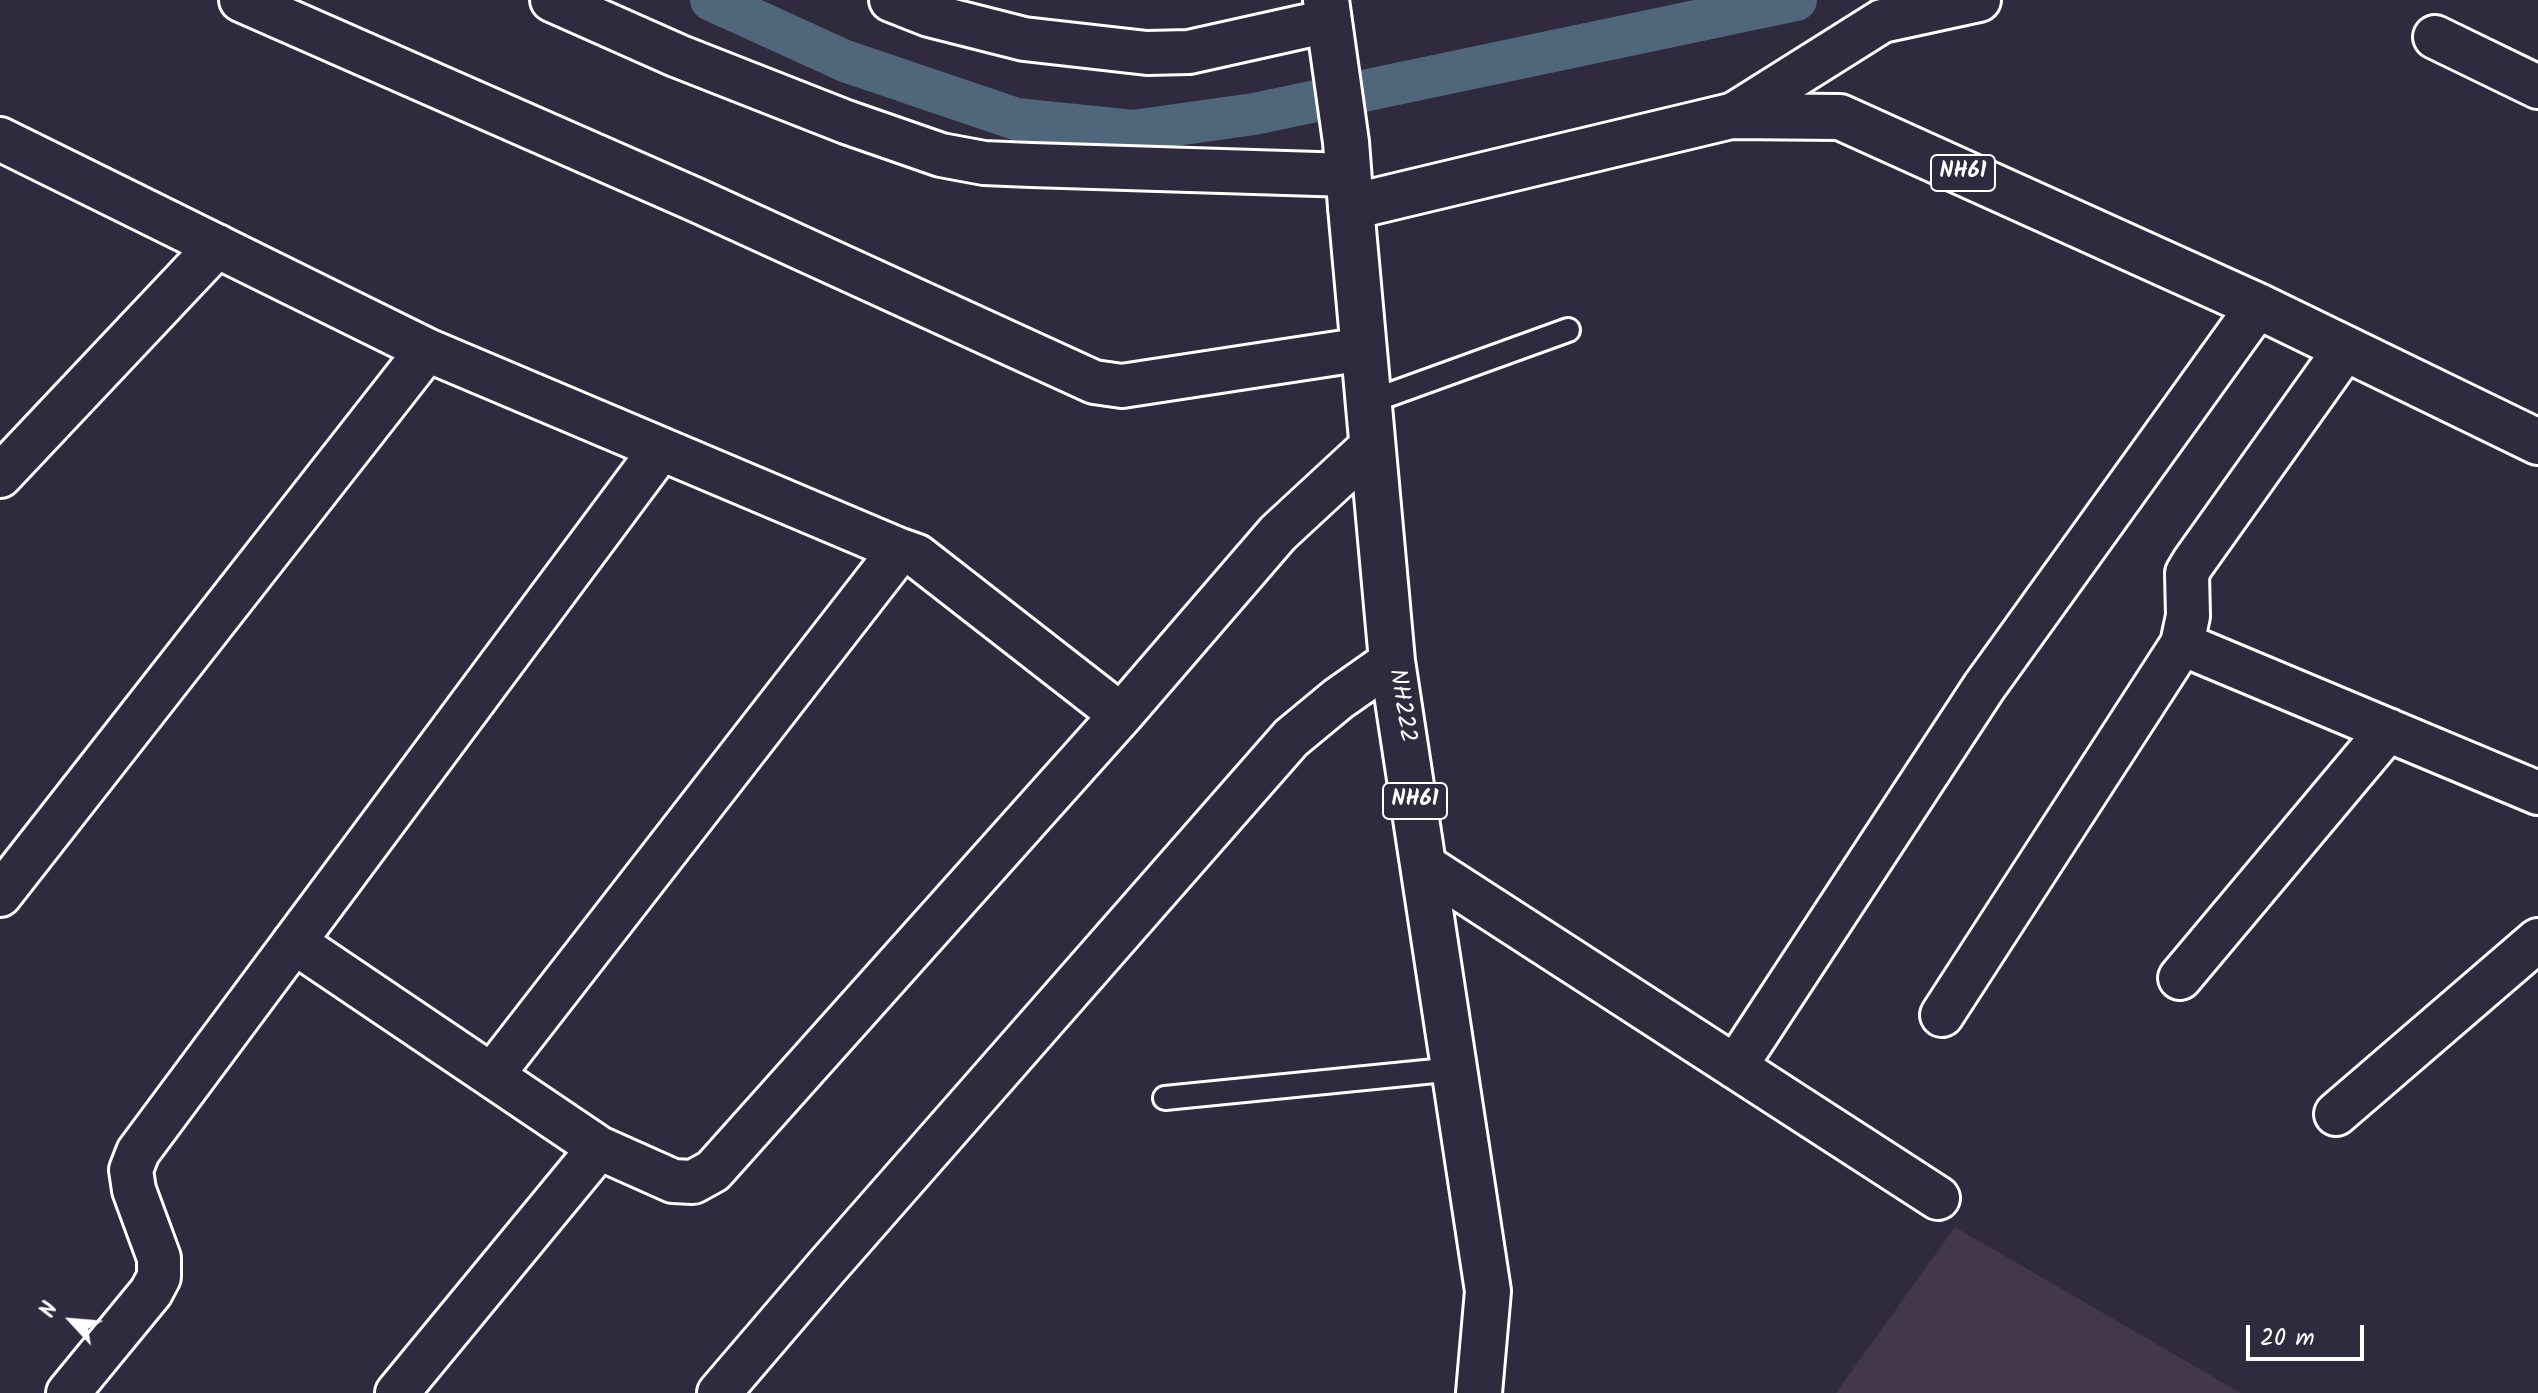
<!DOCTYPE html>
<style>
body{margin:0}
#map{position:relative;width:2538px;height:1393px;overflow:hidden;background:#2f2a3d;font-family:Kalam,sans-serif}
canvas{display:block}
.north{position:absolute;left:32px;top:1281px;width:80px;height:80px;-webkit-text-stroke:6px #2f2a3d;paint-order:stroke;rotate:296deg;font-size:22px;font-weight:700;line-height:32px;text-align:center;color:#fff}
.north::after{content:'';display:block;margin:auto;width:28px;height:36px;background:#fff;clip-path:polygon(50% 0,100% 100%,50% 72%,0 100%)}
.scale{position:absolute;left:2246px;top:1325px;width:118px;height:36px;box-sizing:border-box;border:4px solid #fff;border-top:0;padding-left:10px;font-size:24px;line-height:28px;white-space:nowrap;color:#fff;-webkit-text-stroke:6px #2f2a3d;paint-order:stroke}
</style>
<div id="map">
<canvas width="2538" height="1393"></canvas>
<div class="north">N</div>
<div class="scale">20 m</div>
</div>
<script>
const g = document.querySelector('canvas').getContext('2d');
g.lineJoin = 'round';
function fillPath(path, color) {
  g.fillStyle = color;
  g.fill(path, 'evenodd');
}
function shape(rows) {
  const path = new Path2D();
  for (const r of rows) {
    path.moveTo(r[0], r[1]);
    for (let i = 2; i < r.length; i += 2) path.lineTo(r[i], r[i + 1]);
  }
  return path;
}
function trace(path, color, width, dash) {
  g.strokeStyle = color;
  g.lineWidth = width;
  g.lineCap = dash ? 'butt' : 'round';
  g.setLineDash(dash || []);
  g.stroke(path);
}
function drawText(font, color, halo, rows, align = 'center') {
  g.font = font + ' Kalam,sans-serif';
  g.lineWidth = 6;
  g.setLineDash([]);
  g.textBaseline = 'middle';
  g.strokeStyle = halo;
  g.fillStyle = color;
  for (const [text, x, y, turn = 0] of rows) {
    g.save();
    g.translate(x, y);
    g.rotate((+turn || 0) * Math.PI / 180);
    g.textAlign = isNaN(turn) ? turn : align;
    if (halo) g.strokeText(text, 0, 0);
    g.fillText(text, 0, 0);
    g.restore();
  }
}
fillPath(shape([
 [1955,1227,2241,1393,1836,1393]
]), '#433849');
trace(shape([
 [711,0,845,61,1016,119,1133,131,1254,114,1796,0]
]), '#50677b', 42);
const lane = shape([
 [1369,402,1568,330],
 [1165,1098,1455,1069]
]);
const street = shape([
 [241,0,696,200,1094,382,1122,386,1364,349],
 [552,0,678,56,846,122,941,155,984,163,1031,165,1349,175],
 [891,0,929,15,1024,39,1147,53,1189,52,1328,21],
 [2435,37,2538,87],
 [1731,116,1882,21,1979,0],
 [0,139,427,350],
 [0,476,217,246],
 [2182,644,2538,793],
 [1425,866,1938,1198],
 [0,895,427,350,900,550,917,556,1121,715,1278,533,1373,445],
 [294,942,599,1148,673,1181,693,1182,713,1171,1121,715],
 [2180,978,2388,730],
 [1942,1015,2182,644,2188,616,2187,573,2193,563,2346,348],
 [1735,1067,1984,687,2258,306],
 [492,1075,900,550],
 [2336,1114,2538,940],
 [68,1393,151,1292,159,1277,159,1258,134,1190,131,1170,138,1152,661,449],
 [397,1393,599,1148],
 [719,1393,826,1268,1291,738,1338,699,1392,661]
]);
const primary = shape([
 [1326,0,1346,142,1351,207]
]);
const highway = shape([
 [1479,1393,1488,1291,1392,661,1351,207,1731,116,1840,117,2258,306,2538,442]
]);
trace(lane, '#fff', 28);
trace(street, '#fff', 48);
trace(primary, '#fff', 50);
trace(highway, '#fff', 50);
trace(lane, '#2f2a3d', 22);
trace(street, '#2f2a3d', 42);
trace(primary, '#2f2a3d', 44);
trace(highway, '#2f2a3d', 44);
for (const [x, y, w] of [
 [1963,173,64],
 [1415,801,64]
]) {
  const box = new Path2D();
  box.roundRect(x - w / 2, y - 18, w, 36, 6);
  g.fillStyle = '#2f2a3d';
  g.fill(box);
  trace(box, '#fff', 2);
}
drawText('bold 22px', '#fff', null, [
 ["NH61",1963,173],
 ["NH61",1415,801]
]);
drawText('24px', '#fff', '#2f2a3d', [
 ["NH222",1400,706,81]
]);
</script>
